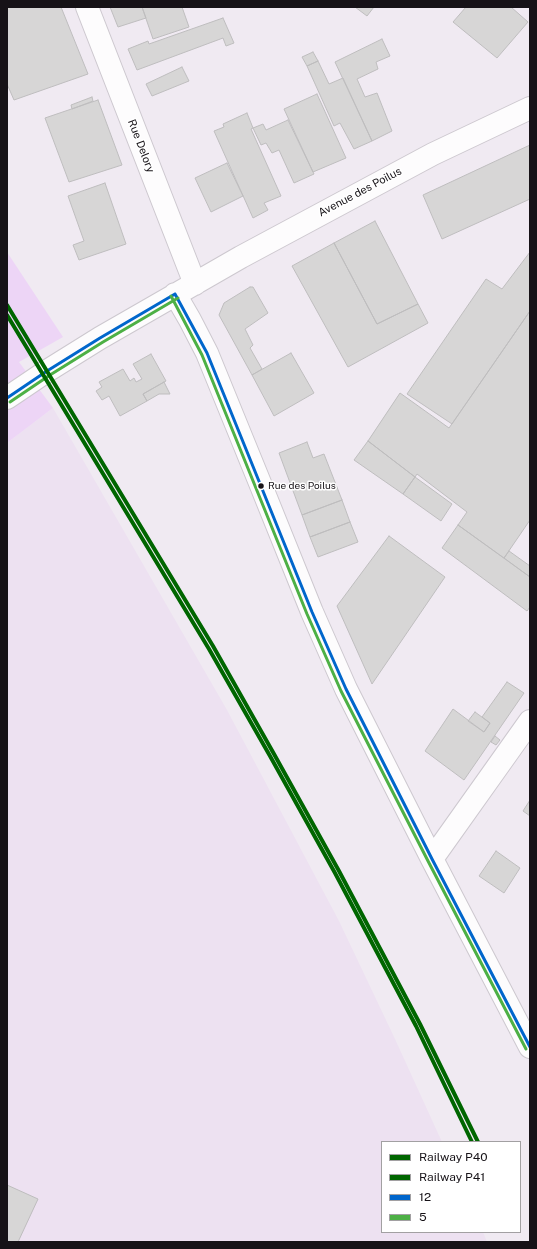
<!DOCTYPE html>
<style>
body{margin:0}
#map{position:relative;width:537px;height:1249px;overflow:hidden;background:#f0eaf2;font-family:"Public Sans",sans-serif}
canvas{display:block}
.frame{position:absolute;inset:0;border:8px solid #161217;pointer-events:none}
.legend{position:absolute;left:381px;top:1141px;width:140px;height:92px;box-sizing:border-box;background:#fff;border:1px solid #a2a0a2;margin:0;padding:5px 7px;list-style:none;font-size:12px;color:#161217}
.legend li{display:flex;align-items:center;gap:8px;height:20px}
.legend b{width:20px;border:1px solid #a2a0a2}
</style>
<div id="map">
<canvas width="537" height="1249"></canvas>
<div class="frame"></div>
<ul class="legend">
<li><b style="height:5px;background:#060"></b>Railway P40</li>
<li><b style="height:5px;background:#060"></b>Railway P41</li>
<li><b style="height:5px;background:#06c"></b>12</li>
<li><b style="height:5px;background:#4db045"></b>5</li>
</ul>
</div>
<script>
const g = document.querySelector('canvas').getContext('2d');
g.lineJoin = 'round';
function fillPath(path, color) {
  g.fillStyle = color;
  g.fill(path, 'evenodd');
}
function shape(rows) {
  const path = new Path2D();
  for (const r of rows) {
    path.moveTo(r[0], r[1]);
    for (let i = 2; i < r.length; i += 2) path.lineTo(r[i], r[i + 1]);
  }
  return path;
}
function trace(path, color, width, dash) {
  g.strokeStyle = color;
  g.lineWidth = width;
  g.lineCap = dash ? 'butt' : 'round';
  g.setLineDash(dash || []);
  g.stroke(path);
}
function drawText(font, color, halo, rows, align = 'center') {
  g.font = font + ' "Public Sans",sans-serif';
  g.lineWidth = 3;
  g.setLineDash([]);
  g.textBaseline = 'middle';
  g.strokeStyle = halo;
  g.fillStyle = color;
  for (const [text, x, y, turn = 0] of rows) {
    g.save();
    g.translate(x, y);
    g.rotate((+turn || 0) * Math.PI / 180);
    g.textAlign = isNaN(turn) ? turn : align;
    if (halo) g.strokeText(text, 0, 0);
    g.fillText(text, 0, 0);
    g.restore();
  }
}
fillPath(shape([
 [53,408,227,710,339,921,395,1039,442,1142,382,1142,382,1232,483,1232,487,1242,7,1242,7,443]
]), '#ede1f1');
fillPath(shape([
 [7,252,63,337,19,362,53,408,7,443]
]), '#edd5f6');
const building = shape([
 [7,7,61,7,88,74,14,100,7,84,7,7],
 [110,7,142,7,146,18,118,27,110,7],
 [142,7,182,7,189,27,153,39,142,7],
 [355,7,374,7,367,16,355,7],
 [466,7,511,7,528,22,497,58,453,22,466,7],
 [223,18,234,43,226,46,223,38,137,70,128,49,148,41,149,44,223,18],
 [382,39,390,56,376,62,378,69,357,79,365,97,377,93,392,131,372,141,335,62,382,39],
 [313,52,318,61,307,66,302,57,313,52],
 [318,61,329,84,343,78,372,141,354,149,340,123,334,126,307,66,318,61],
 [182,67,189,81,152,96,146,84,182,67],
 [317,94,346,158,313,172,284,109,317,94],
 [92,97,93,101,72,109,71,105,92,97],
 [98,100,122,165,69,182,45,118,98,100],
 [247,113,253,128,251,129,281,196,264,203,268,210,253,218,214,131,224,127,223,124,247,113],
 [288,120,314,174,294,183,279,150,272,153,266,143,261,145,253,128,263,124,266,130,288,120],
 [530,145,530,199,442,239,423,195,530,145],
 [227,163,243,196,211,212,195,178,227,163],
 [105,183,126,244,79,260,73,245,84,241,68,196,105,183],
 [375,221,418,304,377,324,334,243,375,221],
 [334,243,377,324,418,304,428,323,348,367,292,266,334,243],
 [530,252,530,311,452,424,407,394,486,279,502,289,530,252],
 [250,287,253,287,268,313,245,329,253,345,250,348,262,369,252,375,219,315,224,303,250,287],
 [530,311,530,520,504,558,458,525,467,512,417,474,415,477,368,441,400,393,449,428,530,311],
 [291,353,314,393,274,416,252,375,291,353],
 [151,354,166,381,143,394,147,401,120,416,109,396,102,400,96,391,102,387,99,382,123,369,130,381,134,378,136,382,142,379,133,364,151,354],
 [164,382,170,394,159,394,147,401,143,394,164,382],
 [368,441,415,477,403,494,354,460,368,441],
 [307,442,313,458,324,454,342,500,302,515,279,453,307,442],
 [415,477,452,504,441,521,403,494,415,477],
 [342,500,350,522,310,537,302,515,342,500],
 [350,522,358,542,318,557,310,537,350,522],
 [458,525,530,577,530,607,527,611,442,548,458,525],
 [389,536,445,577,372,684,337,606,389,536],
 [509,551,530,566,530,577,504,558,509,551],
 [507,682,524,693,464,780,425,751,453,709,484,732,490,723,482,717,507,682],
 [475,712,490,723,484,732,468,721,475,712],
 [495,736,500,740,496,745,491,742,495,736],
 [530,800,530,816,523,811,530,800],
 [496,851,520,868,504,893,479,876,496,851],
 [7,1185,38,1199,18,1242,7,1242,7,1185]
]);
fillPath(building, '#d7d6d6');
trace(building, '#bebdbe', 1);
const minor = shape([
 [87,7,195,284],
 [175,294,190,320,207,353,260,483,312,612,346,689,432,859,530,1047],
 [7,398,47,371,100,338,241,257,433,154,530,108],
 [432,859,530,721]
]);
trace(minor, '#cdc8cf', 24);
trace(minor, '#fdfcfd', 22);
trace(shape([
 [175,294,207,353,312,612,346,689,432,859,530,1047],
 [7,398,47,371,100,338,175,294]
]), '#06c', 3);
trace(shape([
 [171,296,202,355,307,614,341,691,428,861,526,1049],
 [10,402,50,375,103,342,178,298]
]), '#4db045', 3);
trace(shape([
 [7,305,213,646,274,754,339,871,420,1024,478,1142]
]), '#060', 4);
trace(shape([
 [7,315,209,649,270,756,335,873,416,1026,472,1142]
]), '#060', 4);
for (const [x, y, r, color] of [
 [261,486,3.5,"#161217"]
]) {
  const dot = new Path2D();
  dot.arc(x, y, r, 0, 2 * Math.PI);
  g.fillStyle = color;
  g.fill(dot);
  trace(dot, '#fff', 1.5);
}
drawText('10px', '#161217', '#fff', [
 ["Rue des Poilus",268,486]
], 'left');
drawText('11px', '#161217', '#fff', [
 ["Rue Delory",141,146,69],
 ["Avenue des Poilus",360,192,-28]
]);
</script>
